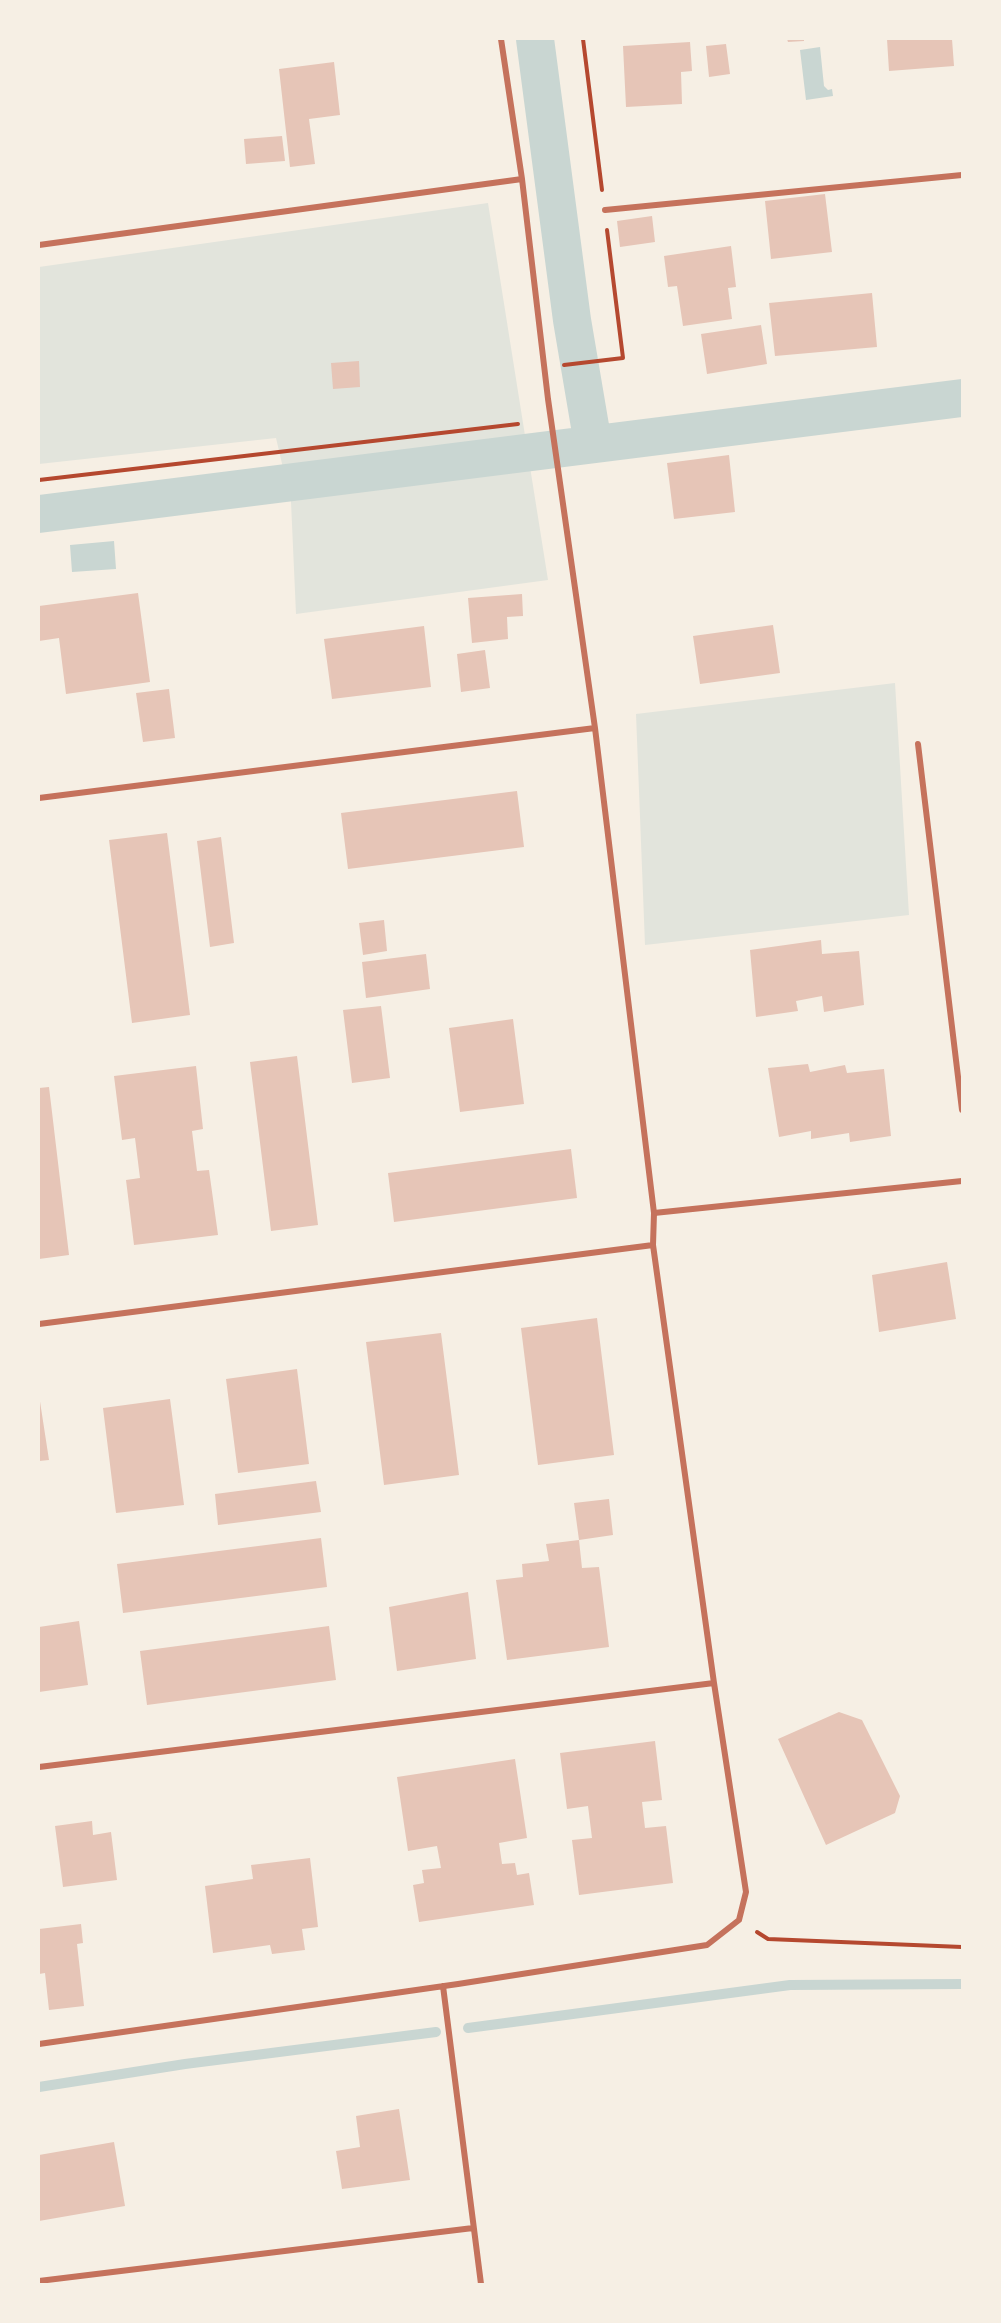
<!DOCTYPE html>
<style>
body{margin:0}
#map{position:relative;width:1001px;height:2323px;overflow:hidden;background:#f6efe4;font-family:"Noto Sans",sans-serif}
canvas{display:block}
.frame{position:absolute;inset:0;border:40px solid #f6efe4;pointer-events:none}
</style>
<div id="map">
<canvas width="1001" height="2323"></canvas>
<div class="frame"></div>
</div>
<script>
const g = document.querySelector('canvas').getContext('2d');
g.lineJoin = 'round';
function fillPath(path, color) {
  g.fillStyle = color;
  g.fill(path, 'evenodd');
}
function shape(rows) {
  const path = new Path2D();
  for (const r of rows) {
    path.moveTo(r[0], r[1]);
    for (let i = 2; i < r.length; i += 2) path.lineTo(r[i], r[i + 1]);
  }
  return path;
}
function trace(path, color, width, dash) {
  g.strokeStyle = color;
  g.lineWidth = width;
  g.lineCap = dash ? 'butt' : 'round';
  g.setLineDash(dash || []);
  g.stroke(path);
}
fillPath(shape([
 [488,203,548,580,296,614,291,502,276,438,39,464,39,267],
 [895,683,909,915,645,945,636,714]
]), '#e2e4dc');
fillPath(shape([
 [820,47,824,86,828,90,832,89,833,96,806,100,800,50],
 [114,541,116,569,72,572,70,545]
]), '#c9d6d2');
trace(shape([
 [468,2028,790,1985,962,1984],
 [39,2087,185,2064,436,2032]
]), '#c9d6d2', 10);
trace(shape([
 [535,39,572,320,593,444],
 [39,514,962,398]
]), '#c9d6d2', 38);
fillPath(shape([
 [787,39,804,39,804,41,788,42],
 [887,39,952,39,954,66,889,71],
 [690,42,692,71,681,72,682,104,626,107,623,46],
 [726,44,730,74,709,77,706,46],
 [334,62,340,115,309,119,315,164,290,167,279,69],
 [282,136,285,161,246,164,244,139],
 [825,194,832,252,771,259,765,201],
 [652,216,655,242,620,247,617,221],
 [731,246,736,287,728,288,732,319,683,326,677,286,668,287,664,256],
 [872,293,877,347,775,356,769,303],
 [761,325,767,364,707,374,701,334],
 [359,361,360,387,333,389,331,363],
 [729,455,735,512,674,519,667,463],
 [138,593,150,682,66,694,59,638,39,641,39,606],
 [522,594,523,616,507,617,508,639,472,643,468,598],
 [773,625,780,673,700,684,693,636],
 [424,626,431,687,332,699,324,639],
 [485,650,490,688,461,692,457,654],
 [169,689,175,738,143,742,136,693],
 [517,791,524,847,348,869,341,813],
 [167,833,190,1015,132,1023,109,840],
 [221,837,234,943,210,947,197,841],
 [384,920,387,951,363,955,359,923],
 [821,940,822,954,859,951,864,1005,824,1012,822,996,796,1001,798,1011,756,1017,750,950],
 [426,954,430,989,366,998,362,962],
 [381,1006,390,1078,352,1083,343,1010],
 [513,1019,524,1104,460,1112,449,1028],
 [297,1056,318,1225,271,1231,250,1062],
 [808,1064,810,1072,845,1065,847,1073,884,1069,891,1136,850,1142,849,1133,811,1139,811,1131,779,1137,768,1068],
 [196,1066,203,1129,192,1131,197,1171,209,1170,218,1235,134,1245,126,1180,140,1178,135,1138,122,1140,114,1076],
 [49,1087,69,1255,39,1259,39,1088],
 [571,1149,577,1198,394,1222,388,1173],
 [947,1262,956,1319,879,1332,872,1275],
 [597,1318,614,1455,538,1465,521,1328],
 [441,1333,459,1475,384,1485,366,1342],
 [297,1369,309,1464,238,1473,226,1379],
 [39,1395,49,1460,39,1461],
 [170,1399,184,1505,116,1513,103,1408],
 [316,1481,321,1512,218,1525,215,1494],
 [609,1499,613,1535,579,1540,582,1568,599,1567,609,1647,507,1660,496,1580,523,1577,522,1564,549,1561,546,1544,579,1540,574,1503],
 [321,1538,327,1587,123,1613,117,1564],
 [468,1592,476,1659,397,1671,389,1607],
 [79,1621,88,1685,39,1692,39,1627],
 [329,1626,336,1680,147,1705,140,1651],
 [839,1712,862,1720,900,1796,895,1813,826,1845,778,1739],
 [655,1741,662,1800,642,1802,645,1828,666,1826,673,1883,579,1895,572,1840,592,1838,588,1806,567,1809,560,1753],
 [515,1759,527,1838,499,1843,502,1864,515,1863,517,1875,529,1873,534,1905,419,1922,413,1885,424,1883,422,1870,441,1868,437,1846,408,1851,397,1777],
 [92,1821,93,1835,111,1832,117,1880,63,1887,55,1826],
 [310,1858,318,1927,302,1929,305,1950,272,1954,270,1945,213,1953,205,1886,253,1879,251,1865],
 [81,1924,83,1943,77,1944,84,2006,49,2010,45,1973,39,1974,39,1929],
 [399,2109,410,2180,342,2189,336,2151,360,2147,356,2116],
 [114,2142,125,2206,39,2221,39,2155]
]), '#e6c5b7');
trace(shape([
 [583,39,602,190],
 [564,365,623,358,607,230],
 [39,480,518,424],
 [757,1932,768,1939,962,1947]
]), '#b5482f', 4);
trace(shape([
 [605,210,962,175],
 [39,245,522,179],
 [918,744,962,1110],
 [39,798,595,728],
 [654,1213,962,1181],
 [39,1324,653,1245],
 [39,1767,714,1683],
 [443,1986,481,2284],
 [39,2044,458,1984,707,1945,739,1920,746,1892,714,1683,653,1245,654,1213,595,728,548,399,522,179,501,39],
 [39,2281,473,2228]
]), '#c5725c', 6);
</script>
